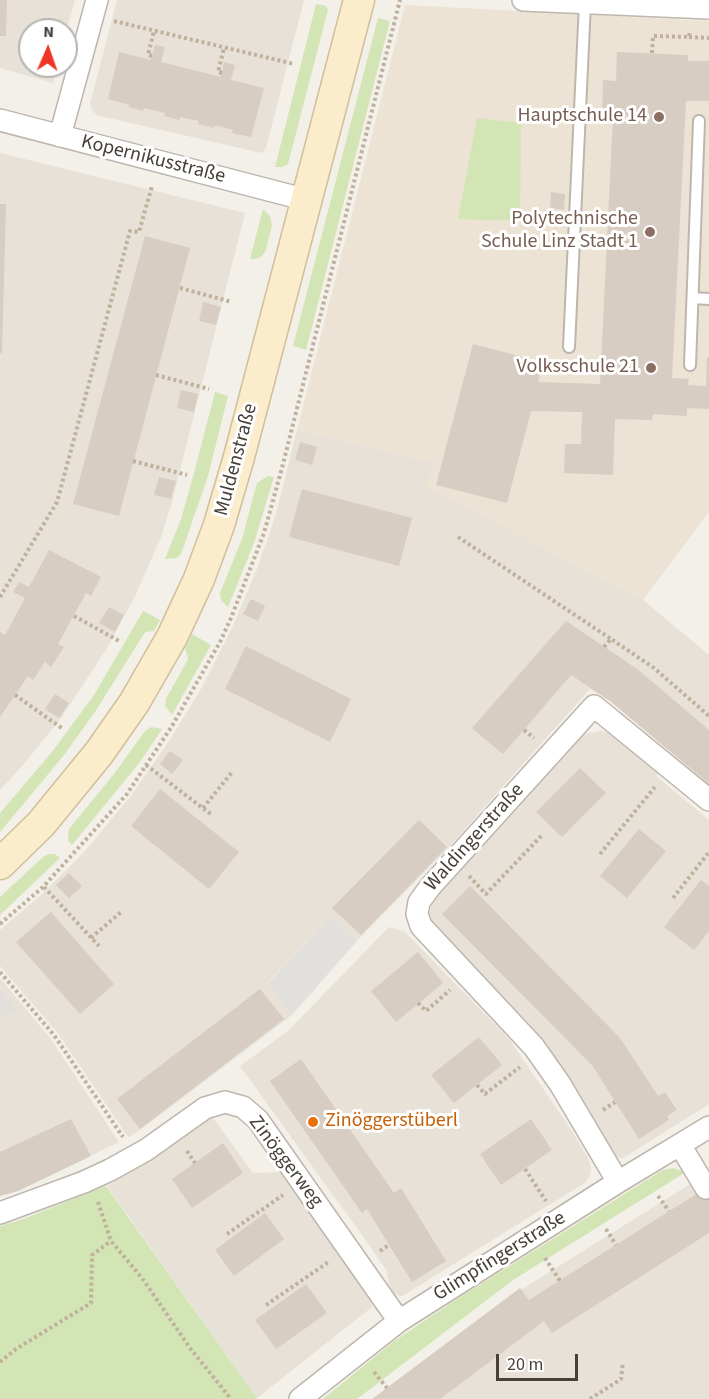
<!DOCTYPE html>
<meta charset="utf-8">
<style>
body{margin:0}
#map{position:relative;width:709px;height:1399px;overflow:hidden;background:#f3efe9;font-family:"Source Sans 3",sans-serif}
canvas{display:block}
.north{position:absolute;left:18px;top:18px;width:60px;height:60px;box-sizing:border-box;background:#fff;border:2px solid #b5b3af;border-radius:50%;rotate:2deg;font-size:16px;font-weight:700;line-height:24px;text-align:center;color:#474038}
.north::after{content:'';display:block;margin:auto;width:21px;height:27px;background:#ed3626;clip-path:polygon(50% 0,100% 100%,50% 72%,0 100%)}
.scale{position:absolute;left:496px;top:1354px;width:82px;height:27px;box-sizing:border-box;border:3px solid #474038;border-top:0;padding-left:8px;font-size:18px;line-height:21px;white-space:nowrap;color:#474038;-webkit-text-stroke:4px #fff;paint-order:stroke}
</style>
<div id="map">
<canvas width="709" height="1399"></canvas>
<div class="north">N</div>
<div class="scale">20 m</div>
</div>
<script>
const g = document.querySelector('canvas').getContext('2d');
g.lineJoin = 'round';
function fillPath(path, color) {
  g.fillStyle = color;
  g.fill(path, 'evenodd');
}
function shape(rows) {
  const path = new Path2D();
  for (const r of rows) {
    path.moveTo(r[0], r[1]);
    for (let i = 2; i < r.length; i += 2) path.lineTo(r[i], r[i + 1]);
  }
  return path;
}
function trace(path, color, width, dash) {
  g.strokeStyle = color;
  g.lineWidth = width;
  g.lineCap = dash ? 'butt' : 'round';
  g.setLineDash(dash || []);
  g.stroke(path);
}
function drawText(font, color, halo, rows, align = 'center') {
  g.font = font + ' "Source Sans 3",sans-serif';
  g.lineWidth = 6;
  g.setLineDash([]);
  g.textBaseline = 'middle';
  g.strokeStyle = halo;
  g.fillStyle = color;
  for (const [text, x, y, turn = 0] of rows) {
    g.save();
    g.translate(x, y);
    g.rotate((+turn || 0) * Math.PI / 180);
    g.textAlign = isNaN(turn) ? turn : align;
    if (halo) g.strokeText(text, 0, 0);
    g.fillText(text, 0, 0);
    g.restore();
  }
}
fillPath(shape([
 [0,0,75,0,66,32,66,30,30,30,30,66,57,66,53,83,0,68],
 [117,0,304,0,266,148,262,153,100,116,93,112,90,104],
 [0,153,245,213,172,502,161,537,135,596,107,648,62,717,23,765,0,790],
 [297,430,433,462,428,487,643,600,709,655,709,784,610,701,590,689,448,848,357,941,331,916,267,983,292,1015,140,1130,128,1137,57,1032,0,966,0,930,41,895,84,852,130,797,169,741,201,689,233,626,257,569,276,514],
 [601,731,615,735,660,771,656,776,709,820,709,1104,623,1158,615,1157,431,921,430,912,432,903,567,748,578,737,588,733],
 [389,927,405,932,509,1039,572,1131,588,1158,591,1167,590,1175,586,1182,404,1295,400,1296,394,1293,389,1285,387,1271,364,1238,240,1066,288,1031],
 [0,978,50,1038,119,1142,18,1191,0,1196],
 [211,1115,253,1173,285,1172,370,1296,372,1307,257,1398,107,1186,156,1156],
 [693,1182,709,1210,709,1399,374,1399,521,1290]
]), '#e7e1d7');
fillPath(shape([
 [405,5,709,21,709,512,643,600,427,487,433,462,297,430]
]), '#ece3d4');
fillPath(shape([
 [316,4,326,6,328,10,288,164,282,167,275,167],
 [378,18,390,21,306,350,293,346],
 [477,118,521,123,520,221,458,219],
 [263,209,270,216,272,225,266,250,262,256,256,259,250,259],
 [215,392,228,396,208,476,181,554,177,558,165,559,181,519,193,477],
 [268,476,274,477,254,543,228,607,221,600,220,593,242,539,257,483],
 [143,611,160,620,154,631,145,632,95,712,64,755,0,832,0,813,52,752,94,695],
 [192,634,211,645,172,715,165,706,166,699,188,659,185,648],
 [151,727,162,729,140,762,72,845,68,841,69,829,114,774,145,731],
 [49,854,55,854,60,858,0,915,0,897,43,857],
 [673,1168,686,1172,513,1280,357,1399,323,1399,393,1342,457,1299,663,1170],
 [106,1186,257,1398,256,1399,0,1399,0,1226,21,1220]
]), '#d3e5b4');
fillPath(shape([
 [331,916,357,941,292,1015,267,984],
 [0,990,17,1010,0,1019]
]), '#e2e0dd');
fillPath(shape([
 [0,0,7,0,6,36,0,36],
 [155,45,165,47,161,62,221,77,224,62,235,65,231,80,264,88,251,137,232,133,233,130,215,125,214,128,198,124,199,121,180,117,179,120,164,116,165,113,144,108,143,111,128,107,130,105,108,99,119,52,151,60],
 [617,52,688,55,688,61,709,61,709,101,686,101,672,378,689,379,688,385,706,386,707,357,709,357,709,409,687,408,687,416,653,414,652,420,615,419,613,475,564,473,565,444,581,444,582,412,531,411,507,503,436,485,473,344,543,362,538,382,600,384,613,116,602,116,603,80,616,81],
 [551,192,565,194,564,210,550,208],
 [0,204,6,204,2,353,0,353],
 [145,236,190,248,119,516,73,504],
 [203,302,221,307,216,325,199,321],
 [181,390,198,394,194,412,177,408],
 [300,442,317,447,312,465,295,460],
 [159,477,176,481,171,499,154,495],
 [302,489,412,518,399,566,289,537],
 [49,550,101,577,91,596,86,593,58,644,64,647,51,667,45,662,33,680,28,676,0,717,0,632,5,635,25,598,13,592,19,582,29,587],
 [251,599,265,606,258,621,243,614],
 [109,607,124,615,115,632,99,623],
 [566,621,637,669,709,730,709,784,610,701,571,675,503,754,472,728],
 [246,646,351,699,330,742,225,689],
 [55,694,69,703,59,718,45,709],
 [170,751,183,760,172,774,160,764],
 [580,768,606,793,562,837,536,812],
 [160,789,239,852,209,889,131,826],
 [419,820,447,847,361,935,332,908],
 [639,829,666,851,627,898,600,876],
 [69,873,82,886,69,898,56,885],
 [701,880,709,886,709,931,694,950,664,927],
 [470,886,620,1038,658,1096,665,1092,677,1110,667,1116,669,1120,639,1139,592,1065,442,914],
 [51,912,114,984,80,1014,16,942],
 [418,952,443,983,396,1022,371,991],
 [260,989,284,1019,140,1129,117,1099],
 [479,1037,502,1065,454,1103,431,1075],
 [301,1059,394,1193,401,1188,446,1261,412,1282,367,1209,362,1213,270,1081],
 [71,1119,91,1156,18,1191,0,1196,0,1152],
 [531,1119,552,1150,501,1185,480,1154],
 [223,1143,243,1173,192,1208,172,1179],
 [709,1186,709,1233,552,1333,544,1321,440,1399,372,1399,520,1288,529,1300],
 [265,1213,284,1239,234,1276,215,1250],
 [306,1284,327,1313,276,1349,255,1320]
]), '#d7cdc2');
const lane = shape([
 [693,298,709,299],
 [569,347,585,3],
 [690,365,699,121]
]);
const street = shape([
 [523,0,709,8],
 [0,120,307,200],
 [60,136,97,0],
 [680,1145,706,1188],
 [618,1182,560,1084,534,1047,421,926,417,914,419,902,430,887,594,706,709,800],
 [0,1213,84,1182,110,1170,146,1150,205,1108,225,1102,243,1107,258,1120,399,1321],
 [300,1399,399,1321,618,1182,709,1127]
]);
const secondary = shape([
 [0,864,41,824,99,753,134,703,172,637,199,579,219,525,239,457,359,0]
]);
trace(lane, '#beb6ac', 14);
trace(street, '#beb6ac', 24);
trace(secondary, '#d0bf9b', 33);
trace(shape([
 [114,21,294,64],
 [689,37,709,38],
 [652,53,653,36,689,37,690,31],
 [152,56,148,55,154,31],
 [222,73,218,72,224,48],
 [180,288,232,302],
 [156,375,209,389],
 [133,461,187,475],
 [458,537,611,639],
 [0,597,57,502,130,231,139,232,152,186],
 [74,616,119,641],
 [604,647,611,639,654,668,709,716],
 [15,695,63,729],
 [524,730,534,738],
 [146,765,212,815],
 [203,808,233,771],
 [600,854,655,787],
 [469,876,486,894,543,834],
 [44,887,99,946],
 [673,898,709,852],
 [0,924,43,887,127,794,172,726,220,642,231,618,264,533,282,468,400,0],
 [91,938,121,912],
 [0,972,54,1035,123,1137],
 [418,1003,426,1011,450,990],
 [477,1085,485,1094,520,1067],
 [603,1110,615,1102],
 [187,1151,195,1163],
 [525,1169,546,1201],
 [658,1196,669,1211],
 [98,1202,111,1241,142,1278,190,1348,231,1399],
 [606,1229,616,1245],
 [227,1234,283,1195],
 [380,1251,389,1245],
 [545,1258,560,1281],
 [266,1305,330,1261],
 [0,1362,16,1349,91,1303,92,1255,111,1241],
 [374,1372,387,1388],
 [590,1399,621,1379,623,1362]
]), '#bfb19e', 4, [3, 3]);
trace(lane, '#fff', 10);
trace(street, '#fff', 21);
trace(secondary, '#fbeccb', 30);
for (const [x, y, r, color] of [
 [659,117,6,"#8d6e63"],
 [650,232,6,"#8d6e63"],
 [651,368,6,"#8d6e63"],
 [313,1122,6,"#e8710a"]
]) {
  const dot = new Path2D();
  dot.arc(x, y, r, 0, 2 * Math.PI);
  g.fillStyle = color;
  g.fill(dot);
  trace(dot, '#fff', 2);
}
drawText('20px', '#785e54', '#fff', [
 ["Hauptschule 14",647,117],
 ["Polytechnische",638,220],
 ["Schule Linz Stadt 1",638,243],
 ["Volksschule 21",639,368]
], 'right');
drawText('20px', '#474038', '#fff', [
 ["Kopernikusstraße",153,160,14],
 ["Muldenstraße",237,460,-75],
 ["Waldingerstraße",475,838,-48],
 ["Zinöggerweg",285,1162,53],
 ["Glimpfingerstraße",500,1257,-32]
]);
drawText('20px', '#c56008', '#fff', [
 ["Zinöggerstüberl",325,1122]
], 'left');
</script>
